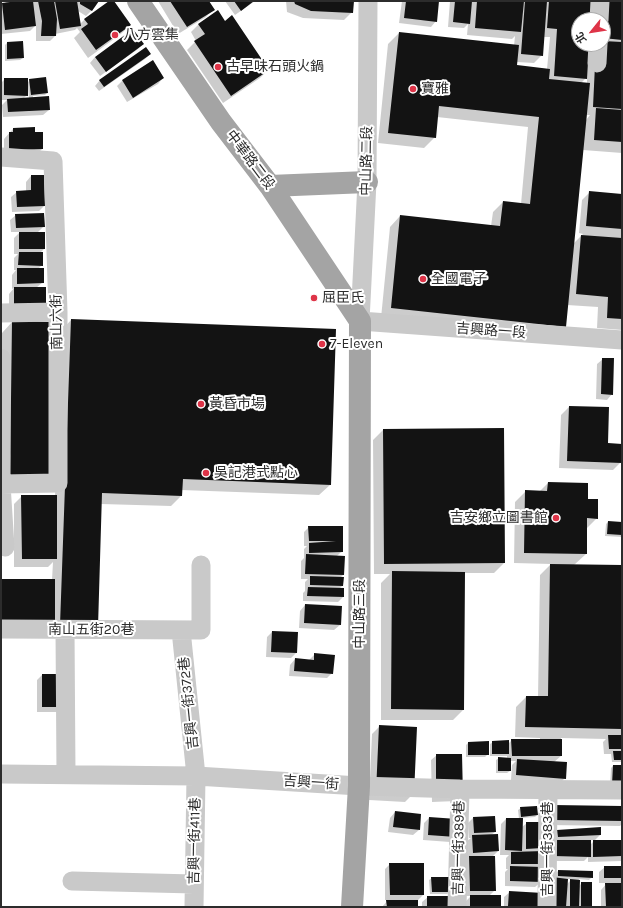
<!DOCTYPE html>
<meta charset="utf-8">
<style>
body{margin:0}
#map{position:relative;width:623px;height:908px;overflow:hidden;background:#fff;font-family:Karla,"Noto Sans TC",sans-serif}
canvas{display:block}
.frame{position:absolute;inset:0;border:2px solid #2c2c2c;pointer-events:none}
.north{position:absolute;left:571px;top:12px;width:40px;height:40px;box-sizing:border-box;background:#fff;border:1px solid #ababab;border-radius:50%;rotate:240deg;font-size:11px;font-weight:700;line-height:16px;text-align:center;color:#2c2c2c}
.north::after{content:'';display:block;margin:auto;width:14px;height:18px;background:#de3448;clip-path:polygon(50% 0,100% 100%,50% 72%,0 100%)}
</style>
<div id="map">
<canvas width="623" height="908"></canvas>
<div class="frame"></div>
<div class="north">北</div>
</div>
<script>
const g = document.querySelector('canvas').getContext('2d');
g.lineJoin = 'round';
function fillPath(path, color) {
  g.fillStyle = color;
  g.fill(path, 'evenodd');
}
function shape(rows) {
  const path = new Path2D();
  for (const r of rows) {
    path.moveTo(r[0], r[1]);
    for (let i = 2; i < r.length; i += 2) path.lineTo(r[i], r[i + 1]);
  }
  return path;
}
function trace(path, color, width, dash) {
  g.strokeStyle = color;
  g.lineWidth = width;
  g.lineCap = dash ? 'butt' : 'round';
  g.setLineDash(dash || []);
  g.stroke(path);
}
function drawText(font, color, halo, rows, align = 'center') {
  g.font = font + ' Karla,"Noto Sans TC",sans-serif';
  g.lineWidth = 4;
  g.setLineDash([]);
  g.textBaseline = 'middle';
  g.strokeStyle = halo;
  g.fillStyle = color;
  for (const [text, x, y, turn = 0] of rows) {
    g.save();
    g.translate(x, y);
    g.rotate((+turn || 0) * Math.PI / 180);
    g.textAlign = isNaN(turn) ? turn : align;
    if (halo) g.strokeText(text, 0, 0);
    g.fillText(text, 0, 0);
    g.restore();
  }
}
fillPath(shape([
 [7,1,98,1,92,10,86,16,78,11,80,24,85,19,111,1,113,1,130,25,122,33,88,58,74,38,80,32,77,28,75,30,55,34,55,36,50,41,36,41,36,25,30,31,1,34,1,5,5,3],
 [158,1,208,1,213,9,206,17,178,34],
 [225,1,255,1,235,15],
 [286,1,353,1,352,12,344,20,303,18,287,12],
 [402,1,438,1,436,21,431,27,399,23],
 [450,1,592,1,579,20,579,44,603,44,603,20,622,1,622,153,583,150,573,244,583,234,579,233,582,200,590,192,622,195,622,330,597,328,598,307,567,305,565,326,381,318,390,227,400,216,491,226,493,212,503,202,521,204,528,127,437,117,435,137,424,148,378,143,388,44,399,33,514,46,515,36,512,39,467,35,468,24,464,28,448,27],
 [544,37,550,37,547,69,516,66,517,62,534,63,542,55],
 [587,77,587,84,581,83],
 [586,115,590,115,586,120],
 [224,22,268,70,260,78,223,103,187,50,196,41,191,32,199,24],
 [7,43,23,58,20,60,5,61,5,45],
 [143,43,138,49,100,76,90,63,95,57],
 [150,54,145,59,99,91,95,86,100,80],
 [153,62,163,78,158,84,127,102,117,86,122,81],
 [5,79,27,83,30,80,47,93,45,95,33,96,33,98,49,110,43,115,3,117,2,105,7,100,1,100,1,83],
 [28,87,29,98,23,99,27,95],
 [13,129,34,133,42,149,37,154,4,155,4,139],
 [31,176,44,206,39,211,12,212,11,197,17,192,26,191,26,182],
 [16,215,44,226,37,233,44,249,40,253,42,265,38,269,43,282,9,311,9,294,14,288,12,289,12,275,16,270,14,270,14,258,18,254,14,254,14,238,20,232,11,232,10,220],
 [71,320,330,485,319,495,181,490,181,496,171,506,101,504,97,626,51,626,1,580,52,580,53,562,48,567,14,567,14,504,22,496,55,496,61,331],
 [12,322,50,323,1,486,2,333],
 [603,359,612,394,607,400,596,399,597,364],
 [569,407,608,408,607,444,621,462,613,470,559,468,561,415],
 [383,430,504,563,494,573,464,573,463,710,453,720,381,720,381,583,390,574,374,574,373,440],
 [548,483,587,500,597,518,586,529,586,554,574,565,622,566,622,762,612,762,611,754,604,754,603,742,606,739,561,738,561,756,554,762,565,778,560,783,511,780,512,765,516,761,510,761,510,771,507,773,496,773,496,760,499,758,507,758,507,756,490,756,490,744,493,742,508,744,512,740,540,740,540,738,515,737,516,707,526,697,538,697,540,575,551,564,514,563,515,502,526,491,540,491],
 [608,522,622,523,622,537,605,536,606,524],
 [309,527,342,527,342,551,337,556,343,575,340,578,342,586,339,589,343,597,338,602,303,601,303,593,305,591,305,582,308,579,301,579,301,561,304,558,304,549,307,546,304,546,304,532],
 [305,605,340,625,334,630,299,628,300,611],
 [272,632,296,653,291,658,266,657,267,637],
 [315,654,332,673,327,678,289,676,290,665,295,659,309,660],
 [42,675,62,675,57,712,37,712,37,680],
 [380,726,413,794,405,802,369,800,372,734],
 [488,742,488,754,485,757,466,757,466,745,468,743],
 [437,755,457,801,432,802,431,760],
 [613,766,622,766,610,787,611,768],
 [622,807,622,824,620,826,548,825,548,811],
 [521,808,537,815,535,817,522,818,522,827,527,823,541,823,541,882,535,887,505,886,505,872,508,869,506,869,506,858,509,855,500,855,501,824,506,819,519,819,518,810],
 [395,812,419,830,413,835,388,832,390,818],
 [429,818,456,820,450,842,423,840,424,823],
 [473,818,495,832,491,835,498,851,492,857,495,890,489,896,500,907,465,907,465,902,471,896,465,896,467,841,471,838,469,838,468,823],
 [558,831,600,835,594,841,622,841,622,861,588,862,588,857,584,861,549,861,552,836],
 [590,840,595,840,590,845],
 [390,864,423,895,418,900,417,900,417,907,382,907,388,900,385,900,385,869],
 [605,867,622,867,622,907,601,907,601,890,607,883,599,883,599,872],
 [558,871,592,877,589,880,579,879,578,887,582,883,591,907,545,907,556,873],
 [567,879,572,879,567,884],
 [432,878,450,892,447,894,430,894,429,880],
 [510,892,541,907,504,907,504,897],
 [428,897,452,907,422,907,422,902]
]), '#0003');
fillPath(shape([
 [10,1,33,1,36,26,5,30,2,3,10,2],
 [38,1,54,1,57,19,56,36,41,36,42,21],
 [55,1,77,1,81,26,60,29],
 [80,1,99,1,92,11,80,4],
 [109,1,114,1,131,25,96,50,81,29,88,24,84,19],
 [170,1,209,1,215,10,187,27],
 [234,1,254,1,241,11],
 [294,1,354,1,353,13,311,11,295,4],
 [406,1,439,1,437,22,404,18],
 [455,1,472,1,470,24,453,22],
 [477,1,524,1,521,32,475,28],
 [525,1,547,1,543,56,521,54],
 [549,1,593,1,591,20,579,20,579,44,589,44,587,79,554,76,557,29,547,28],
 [604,1,622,1,622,40,603,38,603,20],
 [218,10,225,21,232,15,269,70,231,96,194,41,205,34,198,24],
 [133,29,144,44,106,72,95,57],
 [399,32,519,45,517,65,550,69,549,79,590,83,566,327,391,308,400,215,500,226,503,201,530,204,539,117,439,106,436,138,388,133],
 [23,41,24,58,7,59,7,42],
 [603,41,622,42,622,109,593,107,596,44],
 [146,47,151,54,104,87,99,80],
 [153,60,164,78,133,98,122,80],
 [46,77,48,93,31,95,29,79],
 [4,78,28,78,28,96,4,95],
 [49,96,50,110,8,112,7,99],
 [596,108,622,110,622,142,594,140],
 [35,127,35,132,43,132,43,149,9,150,9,132,13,132,13,128],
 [31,175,44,175,45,206,17,207,16,191,31,190],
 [589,191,622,194,622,229,586,226],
 [44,213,45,227,16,228,15,214],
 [19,232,45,232,45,249,19,249],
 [581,235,622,238,622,319,607,318,608,297,576,294],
 [19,252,43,252,43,266,18,265],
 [17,268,44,268,44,283,17,284],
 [14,287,46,287,46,306,14,306],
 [71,319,336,329,331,485,183,479,182,496,102,493,98,627,60,625],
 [12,321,51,322,50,476,10,476],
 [602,358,614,358,613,395,601,394],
 [569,406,609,407,608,443,622,444,622,463,567,461],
 [504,428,505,563,384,564,383,429],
 [548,482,588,483,588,499,598,499,598,519,587,518,587,554,524,553,525,490,547,491],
 [21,495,57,495,57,559,22,559],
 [608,521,622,522,622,535,607,534],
 [308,526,343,526,343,552,309,553,309,543,336,541,309,541],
 [306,554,345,556,344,575,305,574],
 [550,564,622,565,622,729,525,727,526,696,548,696],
 [392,571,465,572,464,710,391,709],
 [310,576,344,577,343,586,310,585],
 [1,579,55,579,55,623,1,623],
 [308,587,344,588,344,597,307,596],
 [305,604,342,606,341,625,304,623],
 [272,631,298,632,297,653,271,652],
 [314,653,335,655,333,674,294,671,295,658,314,660],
 [42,674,63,674,63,707,42,707],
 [379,725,417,727,414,794,376,792],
 [608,735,622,735,622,749,609,749],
 [511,739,562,739,562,756,512,756],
 [509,740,509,754,492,754,492,741],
 [489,741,489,755,468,755,468,742],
 [613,751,622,751,622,760,614,760],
 [436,754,462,754,463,797,436,797],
 [498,757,511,758,511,771,498,771],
 [517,759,567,762,566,779,516,775],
 [613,765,622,765,622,785,612,785],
 [553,805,622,806,622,821,553,820],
 [537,806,538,815,521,817,520,807],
 [395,811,421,814,420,830,393,827],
 [495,816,496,832,474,833,473,817],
 [429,817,457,819,456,837,428,835],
 [506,818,523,818,522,851,505,850],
 [526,822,542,822,542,848,526,849],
 [601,827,601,835,558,837,557,830],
 [498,834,499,851,473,853,472,835],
 [554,840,591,840,591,857,554,856],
 [593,840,622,840,622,856,593,857],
 [544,851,544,864,511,864,511,852],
 [469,856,495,856,496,891,470,891],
 [389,863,424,863,424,895,390,895],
 [510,866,542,867,542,882,510,881],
 [604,866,622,866,622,878,604,878],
 [558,870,593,871,593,878,558,876],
 [431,877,450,877,451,892,432,892],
 [552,877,568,879,566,907,550,907],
 [570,879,580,880,579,907,570,907],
 [581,882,592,882,592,907,581,907],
 [605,883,622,883,622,907,606,907],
 [509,891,543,893,542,907,508,906],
 [470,895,501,895,501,907,470,907],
 [427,896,453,896,453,907,427,907],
 [386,900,418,900,418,907,387,907]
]), '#131313');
trace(shape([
 [368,1,367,182,360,321,622,340],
 [599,20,600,1],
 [597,63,598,44],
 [1,157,53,161,58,312,58,483,1,484],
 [1,313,58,312],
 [1,358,1,484,5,547],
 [1,629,201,630,201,565],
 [65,630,66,774],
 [181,630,196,776,194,907],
 [1,774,196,776,359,786,460,789,622,790],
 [72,881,194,884],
 [457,907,460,789],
 [547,907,548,790]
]), '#c9c9c9', 19);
trace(shape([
 [138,1,221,122,270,186,360,321,359,786,352,907],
 [270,186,367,182]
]), '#a4a4a4', 22);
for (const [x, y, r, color] of [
 [115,35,4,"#de3448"],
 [218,67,4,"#de3448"],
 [413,89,4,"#de3448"],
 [423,279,4,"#de3448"],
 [314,298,4,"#de3448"],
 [322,344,4,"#de3448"],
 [201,404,4,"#de3448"],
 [206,473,4,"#de3448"],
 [556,518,4,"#de3448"]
]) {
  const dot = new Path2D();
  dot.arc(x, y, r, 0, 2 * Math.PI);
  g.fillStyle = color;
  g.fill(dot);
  trace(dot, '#fff', 1.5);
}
drawText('14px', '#2c2c2c', '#fff', [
 ["八方雲集",123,35],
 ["古早味石頭火鍋",226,67],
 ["寶雅",421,89],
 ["全國電子",431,279],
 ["屈臣氏",322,298],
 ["7-Eleven",330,344],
 ["黃昏市場",209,404],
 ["吳記港式點心",214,473],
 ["吉安鄉立圖書館",548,518,"right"]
], 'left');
drawText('14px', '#2c2c2c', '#fff', [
 ["中華路二段",250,160,53],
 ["中山路二段",367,161,-89],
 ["南山六街",57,322,-91],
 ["吉興路一段",491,331,4],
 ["中山路三段",360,614,-90],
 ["南山五街20巷",91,630],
 ["吉興一街372巷",189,703,-96],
 ["吉興一街",311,783,4],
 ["吉興一街411巷",195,841,-89],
 ["吉興一街389巷",459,848,-89],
 ["吉興一街383巷",548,849,-90]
]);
</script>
